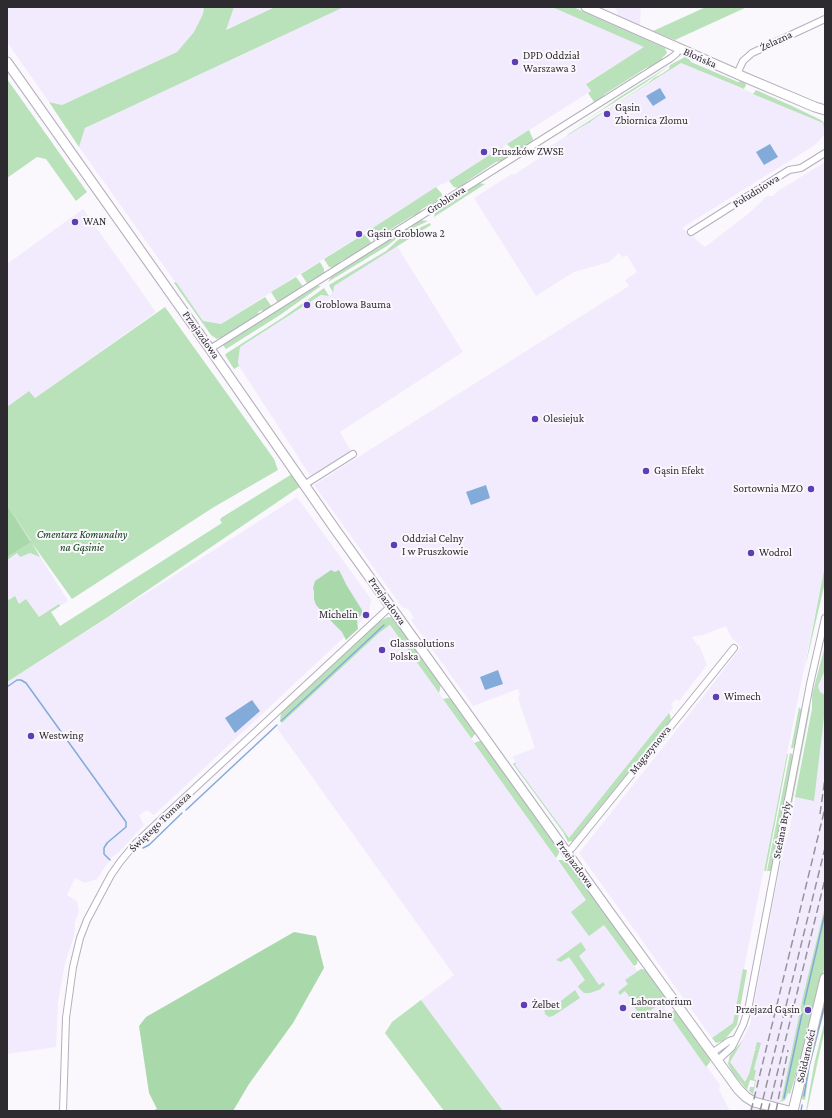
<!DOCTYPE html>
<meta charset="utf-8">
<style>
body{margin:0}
#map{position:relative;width:832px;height:1118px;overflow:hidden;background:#faf7fd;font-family:"Crimson Pro",serif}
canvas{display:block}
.frame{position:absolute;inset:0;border:8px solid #2d2b30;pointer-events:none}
</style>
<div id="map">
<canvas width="832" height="1118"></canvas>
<div class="frame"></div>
</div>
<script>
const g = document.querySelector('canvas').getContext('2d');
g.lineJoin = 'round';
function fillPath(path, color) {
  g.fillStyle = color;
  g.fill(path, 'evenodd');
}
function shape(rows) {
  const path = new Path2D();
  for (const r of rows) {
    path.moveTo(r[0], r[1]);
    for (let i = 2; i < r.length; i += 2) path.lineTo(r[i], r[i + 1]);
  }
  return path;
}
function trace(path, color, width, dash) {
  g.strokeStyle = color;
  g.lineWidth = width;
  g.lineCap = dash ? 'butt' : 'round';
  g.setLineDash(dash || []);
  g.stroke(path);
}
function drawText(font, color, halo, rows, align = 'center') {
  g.font = font + ' "Crimson Pro",serif';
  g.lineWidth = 4;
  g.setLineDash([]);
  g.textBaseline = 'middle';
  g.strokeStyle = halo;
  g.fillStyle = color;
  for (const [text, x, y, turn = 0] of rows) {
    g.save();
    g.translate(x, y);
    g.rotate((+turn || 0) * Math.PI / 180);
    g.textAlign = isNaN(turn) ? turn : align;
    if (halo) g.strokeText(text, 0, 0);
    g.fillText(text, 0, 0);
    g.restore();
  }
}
fillPath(shape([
 [7,7,204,7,203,14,194,32,177,52,62,105,49,102,7,42],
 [234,7,275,7,225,30],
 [344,7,552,7,645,47,586,83,591,91,588,93,444,184,443,183,221,324,203,321,79,147,85,128],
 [615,7,639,7,641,10,640,25,619,16],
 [681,63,823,123,825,134,815,145,682,228,705,247,748,214,767,196,773,196,778,191,825,162,825,564,733,1023,712,1038,579,853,702,698,741,647,731,637,726,626,703,635,692,637,697,645,699,645,707,665,679,701,676,699,671,704,673,708,670,712,569,839,515,765,516,762,512,757,535,748,518,698,520,695,518,689,473,706,411,620,414,618,411,613,408,609,402,607,314,485,629,286,625,280,637,272,627,255,622,257,619,253,609,262,574,272,536,296,474,198,512,174,514,175,544,155,551,151,549,147],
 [83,209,156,312,35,398,29,391,7,407,7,264],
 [397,246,463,352,340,432,351,451,311,477,239,366,238,362,240,347,322,295,329,296,333,292,334,286],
 [297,497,371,599,369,614,154,815,147,810,139,815,144,825,119,852,111,858,97,879,85,883,75,878,67,895,77,901,79,912,75,921,74,936,65,963,58,1002,56,1047,7,1054,7,682],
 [31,542,68,601,27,627,7,598,7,557],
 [391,625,563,868,720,1085,719,1090,730,1111,503,1111,421,1000,454,975,277,728,379,633],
 [825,646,825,906,803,996,779,1111,749,1111,756,1080,754,1079,756,1071,754,1069,761,1043,757,1043,749,1074,745,1082,730,1062,750,1025,784,846,789,832,812,709,812,695]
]), '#f2ebfd');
fillPath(shape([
 [204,7,234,7,226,30,275,7,344,7,85,128,79,147,49,102,62,105,177,52,194,32,203,14],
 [552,7,573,7,665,48,667,53,662,58,663,60,656,65,646,68,605,94,599,100,594,102,588,93,591,91,586,84,644,47],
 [706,7,747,7,675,40,653,31],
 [685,57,690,60,691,62,738,82,741,81,745,83,746,85,744,89,681,63,611,107,591,121,589,123,588,123,568,135,567,135,648,83,655,77,660,75,669,69,670,65],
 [669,66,645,83,566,133,600,111,618,98],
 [7,79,87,192,76,201,46,159,37,157,7,178],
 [756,90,792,106,821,120,825,124,825,134,823,123,753,94],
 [529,130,533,139,532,143,517,151,513,150,507,144],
 [502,147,508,155,508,158,506,160,496,162,469,180,459,188,454,187,449,181],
 [478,183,485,184,434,217,436,210],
 [436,187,442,194,441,200,431,204,422,209,418,214,412,216,383,234,377,241,374,241,368,231],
 [420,220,428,221,405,232,387,246,328,282,331,277],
 [430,223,431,225,334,286,333,293,329,285,386,251,398,240,408,233],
 [364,234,371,242,371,245,341,261,334,268,329,267,324,259],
 [320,262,324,269,324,273,310,283,307,283,301,274],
 [296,277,302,285,302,288,278,303,271,292],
 [176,282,203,321,221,324,265,297,272,307,264,312,262,310,258,312,259,315,220,340,219,338,217,339,211,335,174,283],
 [317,286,321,286,280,315,226,349,223,345],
 [324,288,329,296,321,295,240,347,238,362,239,366,234,369,225,355,227,353,282,318],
 [165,307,274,459,278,470,214,507,72,599,32,543,40,557,30,553,20,557,17,553,7,560,7,557,31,541,7,505,7,407,29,391,35,398],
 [292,474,301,486,108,617,7,682,7,598,9,600,15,596,19,604,26,599,39,617,59,604,60,606,51,612,60,626,222,523,220,520,221,518],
 [824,570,825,570,825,582,805,668],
 [388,617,395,618,425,660,423,661,425,664,427,663,441,684,439,693,390,625,379,633,282,723,281,722,384,625,280,721,281,713,380,621],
 [825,646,825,670,818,686,820,692,825,695,824,717,814,801,795,797,812,709,812,695],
 [448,698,454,700,475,731,475,734,472,738,471,738,443,699],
 [810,698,810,709,787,830,781,847],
 [799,707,802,711,795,746,793,748,791,748],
 [669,713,670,715,671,720,572,842,571,841,568,842,563,832,513,764,516,762,515,765,569,838],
 [479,741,482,742,559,848,559,853,556,858,474,743],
 [790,753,792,754,793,757,772,869,771,871,767,871],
 [787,754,788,754,766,871,764,871],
 [558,860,566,860,569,862,638,958,637,964,634,966,604,925,589,936,571,912,586,900],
 [825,906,825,966,806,1042,790,1094,788,1093,785,1100,781,1102,803,996],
 [581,942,586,950,579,956,599,985,603,982,605,985,601,988,601,989,590,993,584,993,578,987,579,985,585,980,569,957,561,962,556,960],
 [641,969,647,970,668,1001,664,1008,661,1003,637,1020,635,1017,639,1014,633,1005,634,1003,625,991,620,995,618,992,628,984,625,980],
 [743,969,747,970,737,1025,726,1038,723,1041,716,1043,712,1038,733,1023],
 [575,990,580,998,553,1016,549,1017,545,1014,544,1008,548,1003,552,1008],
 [825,990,825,1009,810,1066,805,1100,801,1099,806,1067],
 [421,1000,503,1111,444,1111,385,1033,392,1022],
 [672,1011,677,1011,710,1057,710,1062,706,1067,668,1013],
 [825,1020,825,1028,807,1111,806,1111,814,1065],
 [743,1040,730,1062,745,1082,749,1074,755,1050,757,1050,755,1049,757,1042,761,1043,754,1069,756,1071,754,1079,756,1080,753,1094,749,1091,750,1087,754,1087,755,1081,750,1080,747,1090,733,1073,728,1064,730,1055]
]), '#b9e2ba');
fillPath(shape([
 [7,505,31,542,7,557],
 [331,570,335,572,339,570,347,586,362,610,362,614,357,620,358,629,346,640,342,632,326,616,316,605,314,599,314,591,313,588,315,581],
 [294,932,316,936,324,968,293,1023,249,1084,233,1111,151,1111,157,1109,149,1093,139,1026,146,1017]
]), '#a9d9aa');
fillPath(shape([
 [660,88,666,98,653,106,646,96],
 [770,144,778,157,764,165,756,152],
 [486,485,490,498,471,505,466,492],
 [498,670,503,684,485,690,480,677],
 [252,700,260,711,235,733,225,718]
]), '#82abda');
trace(shape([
 [7,687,17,680,21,680,26,683,126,822,126,827,107,843,104,848,104,854,110,860],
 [281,721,384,625],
 [186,810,277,725],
 [143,848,149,845,182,813],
 [804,1004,825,913],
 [804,1096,809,1066,825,1004],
 [784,1098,802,1014],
 [801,1111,802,1105]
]), '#82abda', 1.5);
const street = shape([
 [737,74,743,61,752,53,825,19],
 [691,232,789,170,801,168,825,153],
 [210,349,671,58,676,54,679,49],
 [304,485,353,454],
 [566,852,572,848,734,648],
 [712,1053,729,1041,735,1039],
 [717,1061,732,1047,743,1025,748,1010,810,684,825,618],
 [63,1111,66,1018,73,967,80,938,87,920,111,875,120,862,135,844,153,827,391,606]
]);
const secondary = shape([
 [586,7,744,77,815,107,825,110],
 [7,62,210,349,335,529,608,910,738,1089,746,1097,754,1102,789,1111],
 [793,1111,825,978]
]);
trace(street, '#b5afbd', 8);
trace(secondary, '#b5afbd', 11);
trace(street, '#fff', 6);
trace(secondary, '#fff', 9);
trace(shape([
 [820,814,825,778],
 [751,1111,825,808],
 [760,1111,825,848],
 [768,1111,825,879],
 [776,1111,788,1050]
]), '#969399', 1.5, [8, 4]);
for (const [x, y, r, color] of [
 [515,62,4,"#5e3eb6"],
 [607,114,4,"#5e3eb6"],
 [484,152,4,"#5e3eb6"],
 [75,222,4,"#5e3eb6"],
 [359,234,4,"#5e3eb6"],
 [307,305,4,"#5e3eb6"],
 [535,419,4,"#5e3eb6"],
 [646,471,4,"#5e3eb6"],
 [811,489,4,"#5e3eb6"],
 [394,545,4,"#5e3eb6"],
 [751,553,4,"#5e3eb6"],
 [366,615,4,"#5e3eb6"],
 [382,650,4,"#5e3eb6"],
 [716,697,4,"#5e3eb6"],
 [31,736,4,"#5e3eb6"],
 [524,1005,4,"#5e3eb6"],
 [623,1008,4,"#5e3eb6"],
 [808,1010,4,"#5e3eb6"]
]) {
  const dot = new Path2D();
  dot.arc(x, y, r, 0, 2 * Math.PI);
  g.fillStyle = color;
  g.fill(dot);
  trace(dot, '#faf7fd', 1.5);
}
drawText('11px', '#2d2b30', '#faf7fd', [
 ["Żelazna",776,41,-25],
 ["Błońska",700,58,24],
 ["Południowa",756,191,-32],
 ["Groblowa",446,200,-32],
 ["Przejazdowa",201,335,55],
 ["Przejazdowa",387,601,54],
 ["Magazynowa",650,750,-51],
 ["Świętego Tomasza",160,822,-44],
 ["Stefana Bryły",782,830,-79],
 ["Przejazdowa",575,864,54],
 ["Solidarności",806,1056,-77]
]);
drawText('11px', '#2d2b30', '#faf7fd', [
 ["DPD Oddział",523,56],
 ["Warszawa 3",523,69],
 ["Gąsin",615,108],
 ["Zbiornica Złomu",615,121],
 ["Pruszków ZWSE",492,152],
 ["WAN",83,222],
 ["Gąsin Groblowa 2",367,234],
 ["Groblowa Bauma",315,305],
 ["Olesiejuk",543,419],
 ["Gąsin Efekt",654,471],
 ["Sortownia MZO",803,489,"right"],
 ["Oddział Celny",402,539],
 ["I w Pruszkowie",402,552],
 ["Wodrol",759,553],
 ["Michelin",358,615,"right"],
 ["Glasssolutions",390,644],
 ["Polska",390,657],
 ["Wimech",724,697],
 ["Westwing",39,736],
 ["Laboratorium",631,1002],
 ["centralne",631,1015],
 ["Żelbet",532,1005],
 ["Przejazd Gąsin",800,1010,"right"]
], 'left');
drawText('italic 11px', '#04390d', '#faf7fd', [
 ["Cmentarz Komunalny",82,535],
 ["na Gąsinie",82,548]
]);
</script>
